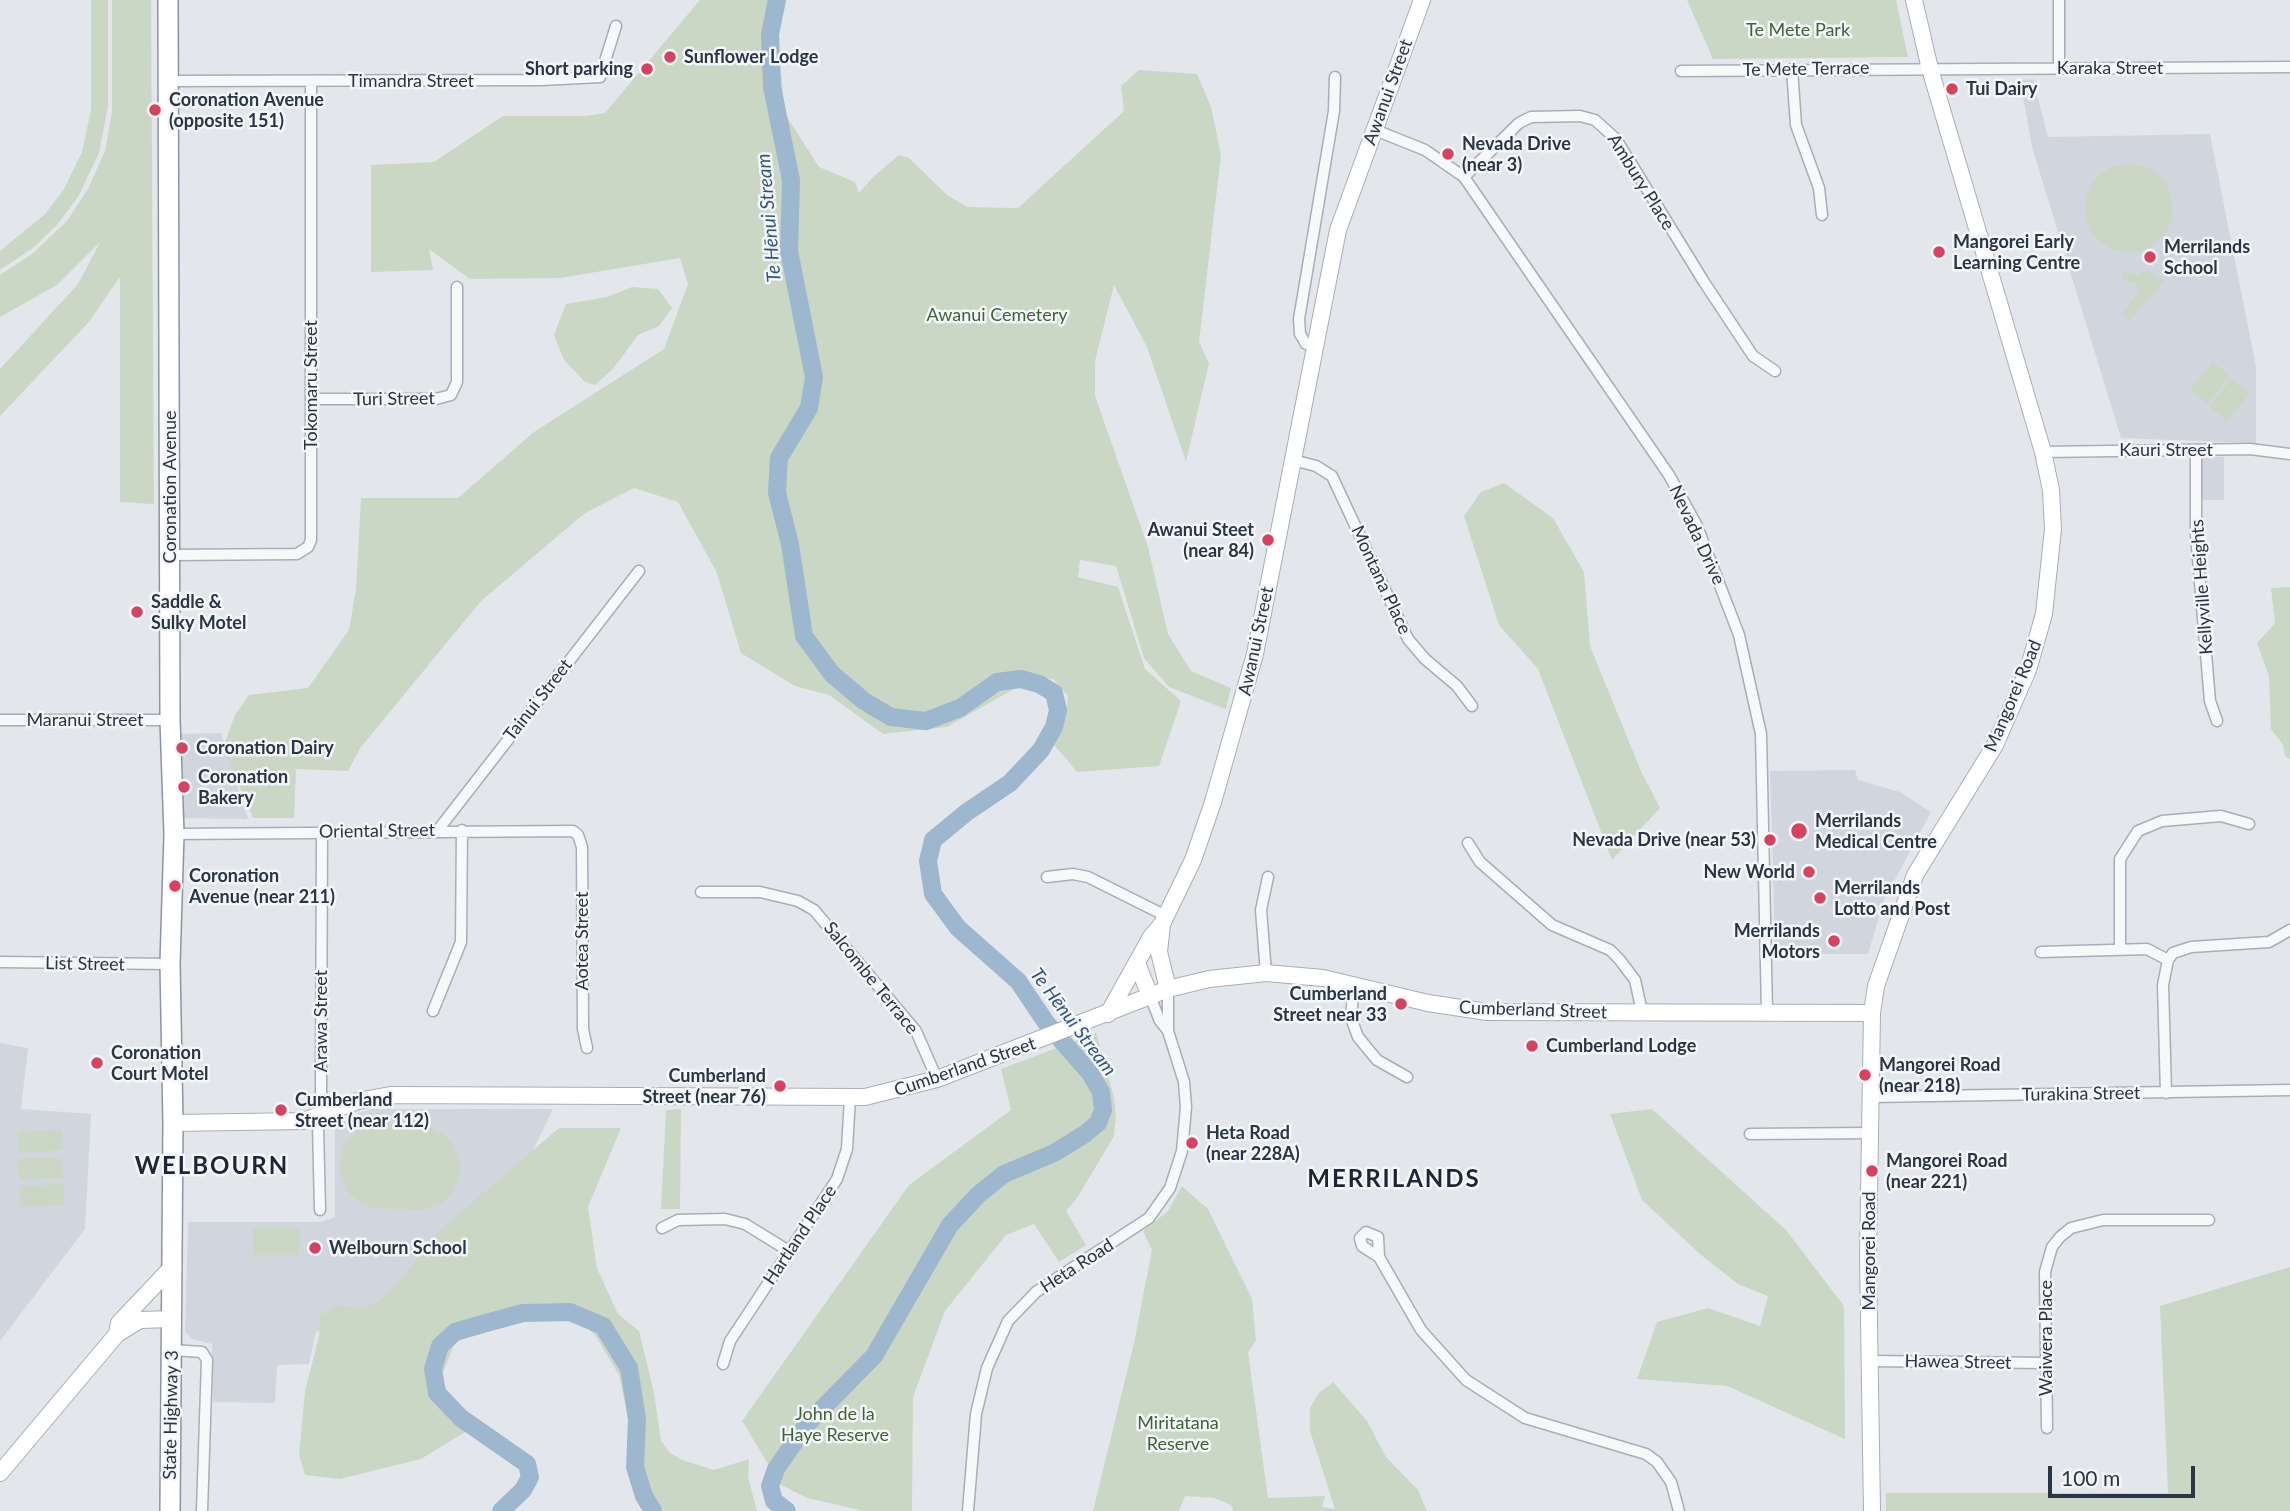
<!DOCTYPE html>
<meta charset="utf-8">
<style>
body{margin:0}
#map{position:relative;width:2290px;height:1511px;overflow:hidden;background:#e3e7ec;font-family:Lato,sans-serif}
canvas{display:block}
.scale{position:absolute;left:2048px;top:1466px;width:147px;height:32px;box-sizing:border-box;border:4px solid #2a3546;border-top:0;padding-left:9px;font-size:21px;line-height:24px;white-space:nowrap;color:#2a3546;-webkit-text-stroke:5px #f4f6f9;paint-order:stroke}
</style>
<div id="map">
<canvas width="2290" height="1511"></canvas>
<div class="scale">100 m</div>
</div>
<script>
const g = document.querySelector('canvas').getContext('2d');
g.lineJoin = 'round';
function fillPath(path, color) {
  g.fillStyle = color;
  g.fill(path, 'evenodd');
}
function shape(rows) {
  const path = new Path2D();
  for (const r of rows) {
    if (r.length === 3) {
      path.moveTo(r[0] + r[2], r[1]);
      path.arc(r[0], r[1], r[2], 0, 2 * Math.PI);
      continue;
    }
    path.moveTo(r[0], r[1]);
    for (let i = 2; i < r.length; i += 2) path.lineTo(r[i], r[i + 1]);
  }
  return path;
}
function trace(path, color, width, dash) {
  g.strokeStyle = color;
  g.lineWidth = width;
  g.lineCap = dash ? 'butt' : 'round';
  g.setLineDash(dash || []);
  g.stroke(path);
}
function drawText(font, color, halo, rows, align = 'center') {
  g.font = font + ' Lato,sans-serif';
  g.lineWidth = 5;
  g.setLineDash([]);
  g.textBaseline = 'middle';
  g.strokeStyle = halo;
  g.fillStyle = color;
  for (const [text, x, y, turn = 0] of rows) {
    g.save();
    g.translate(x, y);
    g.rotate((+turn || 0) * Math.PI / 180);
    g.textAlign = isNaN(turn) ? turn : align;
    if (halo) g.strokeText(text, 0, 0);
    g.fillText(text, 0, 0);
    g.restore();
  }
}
fillPath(shape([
 [2033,79,2048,137,2210,134,2256,367,2256,443,2121,438,2032,147,2020,80],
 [2196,457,2224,457,2224,500,2196,500],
 [221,733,248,819,176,818,177,734],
 [1855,770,1858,780,1900,792,1931,812,1884,900,1868,954,1815,954,1813,950,1775,949,1770,771],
 [0,1043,28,1048,21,1109,91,1114,85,1229,0,1341],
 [371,1109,553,1109,515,1188,360,1318,316,1332,309,1364,277,1365,275,1403,213,1402,212,1344,192,1339,185,1332,188,1222,321,1222,335,1217,335,1122]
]), '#d1d6de');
fillPath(shape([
 [91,0,108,0,108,106,99,153,78,197,56,226,33,248,0,270,0,251,45,214,64,189,82,152,91,110],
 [112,0,151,0,154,504,120,502,120,277,88,323,0,416,0,369,78,284,100,242,57,285,0,317,0,275,32,254,67,221,88,189,105,151,112,112],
 [700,0,784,0,777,28,785,114,819,167,855,182,859,193,872,178,899,155,909,158,947,195,967,207,1018,208,1124,111,1121,86,1139,70,1197,74,1211,107,1221,155,1199,342,1209,363,1186,462,1147,347,1114,285,1095,361,1095,396,1148,547,1168,634,1191,671,1231,688,1226,709,1169,687,1144,658,1116,566,1080,560,1078,577,1118,587,1145,669,1181,701,1159,766,1077,772,1050,740,1066,715,1068,696,1053,679,1035,677,947,727,883,734,829,695,795,686,741,653,717,573,678,502,634,488,585,513,481,601,361,747,348,771,296,769,294,818,253,818,223,748,235,715,249,695,308,688,349,630,356,589,361,498,458,498,534,432,664,349,688,284,680,258,560,278,470,279,429,249,433,270,371,272,371,165,434,162,503,116,586,116,605,113],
 [1687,0,1896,0,1908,57,1713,59],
 [2129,208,44],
 [2150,271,2165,281,2129,321,2123,313,2139,291,2136,283,2122,280,2124,272,2138,275,2141,272],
 [632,287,658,289,672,308,659,326,638,335,613,369,595,385,585,382,564,360,554,335,566,304,607,297],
 [2213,362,2230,376,2207,404,2190,389],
 [2232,379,2250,393,2227,421,2209,406],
 [1504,483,1553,518,1584,572,1590,646,1641,771,1660,808,1612,860,1538,669,1499,625,1464,516,1481,492],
 [2290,587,2290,759,2285,756,2283,745,2271,729,2269,676,2257,643,2275,623,2271,588],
 [1096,1033,1114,1097,1116,1117,1114,1136,1077,1198,1066,1211,1086,1245,1059,1262,1034,1224,1006,1235,945,1311,913,1397,912,1511,864,1511,807,1498,781,1485,742,1421,909,1185,1011,1110,1001,1069],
 [681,1109,680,1209,661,1209,666,1110],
 [1652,1109,1786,1230,1844,1306,1845,1439,1727,1386,1637,1379,1657,1322,1708,1308,1760,1326,1768,1296,1738,1284,1701,1255,1642,1200,1610,1114],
 [385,1123,428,1126,441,1133,452,1143,460,1163,459,1179,452,1193,440,1204,425,1210,374,1208,359,1202,347,1191,339,1168,344,1144,361,1128],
 [559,1128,621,1128,588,1207,597,1268,618,1314,639,1331,654,1393,661,1441,670,1453,682,1460,714,1470,749,1459,748,1477,757,1511,656,1511,639,1468,619,1375,595,1335,577,1318,552,1313,514,1318,476,1329,455,1342,441,1378,467,1431,421,1459,340,1479,305,1475,299,1455,305,1391,319,1336,320,1315,340,1305,360,1309,379,1301,393,1289,441,1229],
 [62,1129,63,1150,19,1153,18,1132],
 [62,1157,63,1178,19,1180,18,1159],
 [64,1184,65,1205,21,1207,20,1186],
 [1182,1186,1208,1209,1252,1299,1256,1341,1248,1352,1268,1498,1325,1496,1322,1507,1335,1509,1310,1431,1310,1408,1318,1394,1333,1382,1367,1421,1386,1457,1418,1490,1427,1511,1233,1511,1231,1505,1214,1498,1185,1496,1179,1511,1093,1511,1134,1343,1152,1250,1143,1231,1168,1211],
 [253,1228,300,1228,299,1255,253,1255],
 [2290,1267,2290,1511,1886,1511,1886,1493,2168,1493,2160,1306]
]), '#cad7c4');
trace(shape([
 [777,0,770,34,772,87,791,180,789,251,814,377,809,408,779,458,777,493,790,544,804,636,832,674,864,701,891,717,926,721,960,708,997,682,1021,679,1039,684,1054,693,1058,710,1054,727,1041,750,1010,783,967,812,933,840,928,861,933,894,958,928,1018,981,1047,1024,1090,1073,1101,1092,1103,1110,1098,1123,1085,1134,1054,1153,1004,1174,978,1195,950,1225,874,1356,807,1424,776,1469,770,1486,774,1501,787,1511],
 [501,1511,523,1490,530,1477,527,1464,461,1418,437,1393,433,1369,440,1346,455,1332,486,1323,523,1313,570,1312,603,1326,629,1368,637,1419,635,1467,644,1496,653,1511]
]), '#9db7ce', 18);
const street = shape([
 [2059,0,2059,68],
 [1792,69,1796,125,1819,188,1822,215],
 [1681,71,2290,67],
 [168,81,541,80,600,77,616,26],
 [1375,130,1425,150,1464,177,1669,475,1697,526,1739,635,1761,734,1767,1012],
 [1464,177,1519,123,1531,117,1580,116,1595,120,1616,139,1704,282,1753,356,1775,371],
 [1314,346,1306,344,1300,334,1299,319,1334,111,1335,77],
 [311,399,436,399,451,395,457,382,457,287],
 [2196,450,2196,535,2210,701,2217,721],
 [2043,452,2250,449,2290,454],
 [1293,460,1316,466,1332,476,1408,639,1425,659,1457,686,1472,706],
 [170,555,297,554,308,547,311,540,311,81],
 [0,720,170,720],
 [438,830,639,571],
 [174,834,573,831,578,835,582,847,583,1029,587,1048],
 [1468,843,1480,862,1552,925,1610,950,1619,959,1635,980,1642,1012],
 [1047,877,1073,874,1088,877,1166,916],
 [701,892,760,892,798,901,814,910,916,1031,937,1079],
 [2120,949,2120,859,2138,831,2162,821,2221,816,2249,824],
 [2041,952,2147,949,2168,960],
 [0,962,170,964],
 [1266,973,1261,910,1268,877],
 [1354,984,1351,1018,1358,1037,1377,1060,1407,1077],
 [433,1011,461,942,462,830],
 [1168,1031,1168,989],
 [2166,1093,2163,985,2168,960,2173,953,2191,947,2269,942,2290,930],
 [1872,1097,2290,1090],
 [1750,1134,1871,1133],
 [320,1210,318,1125,324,1105,321,1092,322,831],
 [662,1228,678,1220,725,1219,745,1224,789,1251],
 [1379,1257,1378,1237,1366,1232,1360,1238,1362,1246,1379,1257,1421,1330,1466,1380,1525,1418,1646,1454,1657,1462,1671,1482,1679,1511],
 [172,1350,202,1352,207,1360,202,1511],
 [1870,1361,2046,1363],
 [723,1364,730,1341,837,1179,847,1149,850,1097],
 [2047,1428,2045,1272,2052,1247,2060,1237,2071,1228,2103,1220,2209,1220],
 [968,1511,976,1414,987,1368,1008,1321,1036,1292,1149,1218,1170,1188,1182,1151,1186,1107,1184,1082,1168,1031,1160,1021,1150,996]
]);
const secondary = shape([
 [1162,924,1159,952,1168,989],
 [1137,963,1150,996],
 [1108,1014,1151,937,1162,924,1193,860,1213,802,1255,654,1338,230,1422,0],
 [173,1123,303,1121,358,1101,390,1095,865,1097,937,1079,1168,989,1209,979,1266,973,1323,978,1428,1003,1487,1012,1872,1013],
 [117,1334,119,1323,172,1267],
 [0,1473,117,1334,140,1320,173,1319],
 [1872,1511,1868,1256,1872,1013,1876,986,1915,875,1995,745,2028,670,2044,614,2053,529,2051,490,2043,452,1930,69,1914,0]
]);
const highway = shape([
 [168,0,170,720,174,834,170,964,173,1123,170,1511]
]);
trace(street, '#a8aeb7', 13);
trace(secondary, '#a8aeb7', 18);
trace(highway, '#8a95a4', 22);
trace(street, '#f7f8fa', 10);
trace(secondary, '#fff', 16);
trace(highway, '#fff', 19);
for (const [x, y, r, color] of [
 [670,57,7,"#d8425f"],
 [647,69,7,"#d8425f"],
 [1952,89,7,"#d8425f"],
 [155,110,7,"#d8425f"],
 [1448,154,7,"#d8425f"],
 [1939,252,7,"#d8425f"],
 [2150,257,7,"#d8425f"],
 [1268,540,7,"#d8425f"],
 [137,612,7,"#d8425f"],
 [182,748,7,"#d8425f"],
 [184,787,7,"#d8425f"],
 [1799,831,9,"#d8425f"],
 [1770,840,7,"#d8425f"],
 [1809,872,7,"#d8425f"],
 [175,886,7,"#d8425f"],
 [1820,898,7,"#d8425f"],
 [1834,941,7,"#d8425f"],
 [1401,1004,7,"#d8425f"],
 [1532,1046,7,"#d8425f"],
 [97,1063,7,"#d8425f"],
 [1865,1075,7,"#d8425f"],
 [780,1086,7,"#d8425f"],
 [281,1110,7,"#d8425f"],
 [1192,1143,7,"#d8425f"],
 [1872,1171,7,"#d8425f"],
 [315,1248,7,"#d8425f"]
]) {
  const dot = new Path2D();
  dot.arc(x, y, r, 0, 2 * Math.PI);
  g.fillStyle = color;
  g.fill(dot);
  trace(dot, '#f4f6f9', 2.5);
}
drawText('18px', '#406336', '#f4f6f9', [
 ["Te Mete Park",1798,30],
 ["Awanui Cemetery",997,315],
 ["John de la",835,1414],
 ["Haye Reserve",835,1435],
 ["Miritatana",1178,1423],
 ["Reserve",1178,1444]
]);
drawText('bold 18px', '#2a3546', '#f4f6f9', [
 ["Sunflower Lodge",684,57],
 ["Short parking",633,69,"right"],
 ["Tui Dairy",1966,89],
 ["Coronation Avenue",169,100],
 ["(opposite 151)",169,121],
 ["Nevada Drive",1462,144],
 ["(near 3)",1462,165],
 ["Mangorei Early",1953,242],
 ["Learning Centre",1953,263],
 ["Merrilands",2164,247],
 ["School",2164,268],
 ["Awanui Steet",1254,530,"right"],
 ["(near 84)",1254,551,"right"],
 ["Saddle &",151,602],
 ["Sulky Motel",151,623],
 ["Coronation Dairy",196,748],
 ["Coronation",198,777],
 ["Bakery",198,798],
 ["Merrilands",1815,821],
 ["Medical Centre",1815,842],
 ["Nevada Drive (near 53)",1756,840,"right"],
 ["New World",1795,872,"right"],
 ["Coronation",189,876],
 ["Avenue (near 211)",189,897],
 ["Merrilands",1834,888],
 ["Lotto and Post",1834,909],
 ["Merrilands",1820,931,"right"],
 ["Motors",1820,952,"right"],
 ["Cumberland",1387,994,"right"],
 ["Street near 33",1387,1015,"right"],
 ["Cumberland Lodge",1546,1046],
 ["Coronation",111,1053],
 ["Court Motel",111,1074],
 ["Mangorei Road",1879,1065],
 ["(near 218)",1879,1086],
 ["Cumberland",766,1076,"right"],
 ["Street (near 76)",766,1097,"right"],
 ["Cumberland",295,1100],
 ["Street (near 112)",295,1121],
 ["Heta Road",1206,1133],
 ["(near 228A)",1206,1154],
 ["Mangorei Road",1886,1161],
 ["(near 221)",1886,1182],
 ["Welbourn School",329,1248]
], 'left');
drawText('18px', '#2a3546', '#f4f6f9', [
 ["Karaka Street",2110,68],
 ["Te Mete Terrace",1806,69,-1],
 ["Timandra Street",411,81],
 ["Awanui Street",1388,92,-70],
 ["Ambury Place",1641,182,58],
 ["Tokomaru Street",311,385,-90],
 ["Turi Street",394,399,-1],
 ["Kauri Street",2166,450],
 ["Coronation Avenue",170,487,-90],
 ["Nevada Drive",1697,535,65],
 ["Montana Place",1381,580,65],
 ["Kellyville Heights",2202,587,-94],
 ["Awanui Street",1256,641,-78],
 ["Mangorei Road",2013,696,-67],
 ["Tainui Street",538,700,-52],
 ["Maranui Street",85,720],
 ["Oriental Street",377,831,-1],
 ["Aotea Street",582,941,-90],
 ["List Street",85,964,1],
 ["Salcombe Terrace",871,978,51],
 ["Cumberland Street",1533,1010,2],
 ["Arawa Street",321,1021,-90],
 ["Cumberland Street",965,1067,-19],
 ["Turakina Street",2081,1094,-1],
 ["Hartland Place",800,1235,-56],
 ["Mangorei Road",1869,1251,-90],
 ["Heta Road",1077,1266,-33],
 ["Waiwera Place",2046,1338,-90],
 ["Hawea Street",1958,1362,1],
 ["State Highway 3",171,1415,-89]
]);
drawText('italic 19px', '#31567d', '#f4f6f9', [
 ["Te Hēnui Stream",769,218,-95],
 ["Te Hēnui Stream",1073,1022,53]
]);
g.letterSpacing = '2px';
drawText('bold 24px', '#1c2637', '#f4f6f9', [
 ["WELBOURN",212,1166],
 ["MERRILANDS",1394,1179]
]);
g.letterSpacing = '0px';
</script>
